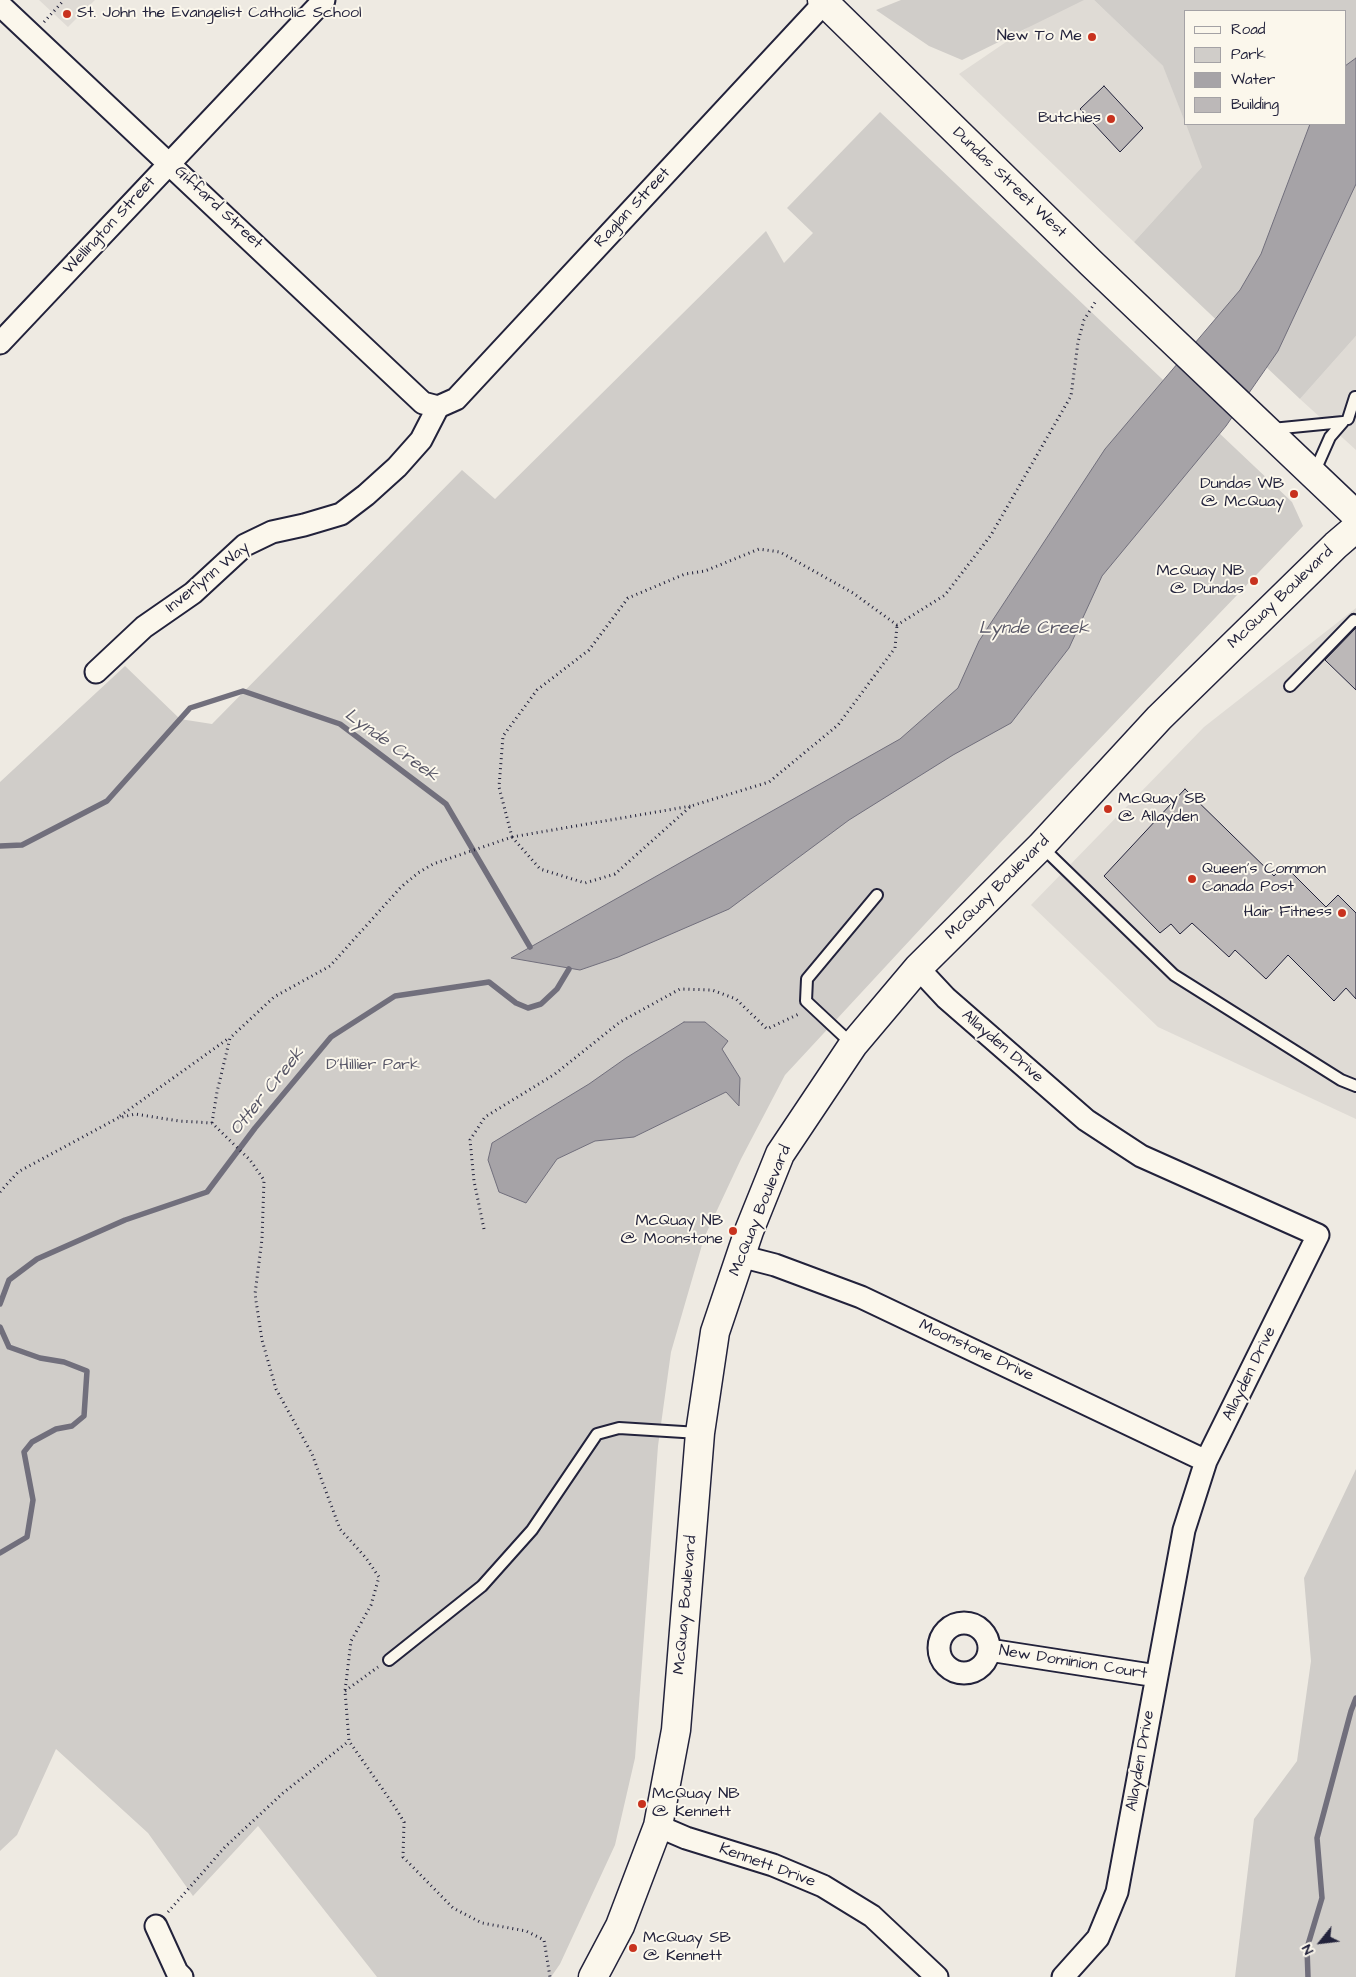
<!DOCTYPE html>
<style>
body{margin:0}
#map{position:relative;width:1356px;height:1977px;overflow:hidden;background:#eeeae2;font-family:"Architects Daughter",sans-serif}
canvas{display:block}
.legend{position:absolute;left:1184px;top:10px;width:162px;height:115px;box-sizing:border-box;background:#fbf7ec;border:1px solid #a4a2a5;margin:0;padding:6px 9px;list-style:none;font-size:15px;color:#22223b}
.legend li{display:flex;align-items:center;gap:10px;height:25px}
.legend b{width:25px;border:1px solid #a4a2a5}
.north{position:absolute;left:1296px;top:1917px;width:50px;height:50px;-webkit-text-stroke:4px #fbf7ec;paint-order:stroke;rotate:241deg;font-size:14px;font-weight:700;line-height:20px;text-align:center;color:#22223b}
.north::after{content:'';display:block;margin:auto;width:18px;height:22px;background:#22223b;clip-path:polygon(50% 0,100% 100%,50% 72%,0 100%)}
</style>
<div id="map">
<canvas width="1356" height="1977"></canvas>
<ul class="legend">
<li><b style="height:6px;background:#fbf7ec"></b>Road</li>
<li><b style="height:14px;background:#d0cdc9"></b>Park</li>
<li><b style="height:14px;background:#a6a3a7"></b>Water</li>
<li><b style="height:14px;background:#bcb8b8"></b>Building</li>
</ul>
<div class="north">N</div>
</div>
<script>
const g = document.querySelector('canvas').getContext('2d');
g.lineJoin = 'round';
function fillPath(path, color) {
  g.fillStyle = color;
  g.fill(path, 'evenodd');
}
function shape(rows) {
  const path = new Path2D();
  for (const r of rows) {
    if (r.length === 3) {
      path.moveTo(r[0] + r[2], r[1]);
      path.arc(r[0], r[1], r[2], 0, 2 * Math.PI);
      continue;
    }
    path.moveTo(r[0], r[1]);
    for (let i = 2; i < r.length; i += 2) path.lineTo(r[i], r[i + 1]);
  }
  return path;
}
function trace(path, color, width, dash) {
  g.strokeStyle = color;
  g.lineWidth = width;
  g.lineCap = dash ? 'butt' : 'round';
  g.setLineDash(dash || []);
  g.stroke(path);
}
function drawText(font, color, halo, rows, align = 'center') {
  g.font = font + ' "Architects Daughter",sans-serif';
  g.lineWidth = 4;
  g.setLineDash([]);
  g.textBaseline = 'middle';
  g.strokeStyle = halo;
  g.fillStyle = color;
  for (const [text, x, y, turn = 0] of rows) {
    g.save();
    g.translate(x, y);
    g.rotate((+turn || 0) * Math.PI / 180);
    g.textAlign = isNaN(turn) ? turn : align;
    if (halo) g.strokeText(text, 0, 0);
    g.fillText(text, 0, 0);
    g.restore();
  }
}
fillPath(shape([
 [39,0,95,0,68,27],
 [1068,0,1094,0,1185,87,1185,124,1224,124,1233,133,1134,242,959,74],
 [1356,336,1356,450,1300,399],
 [1356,608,1356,1119,1158,1027,1031,905,1204,727]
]), '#dfdbd5');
fillPath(shape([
 [901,0,1084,0,962,60,929,46,876,10],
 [1094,0,1356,0,1356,336,1300,399,1134,242,1202,167,1186,124,1345,124,1345,11,1185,11,1185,122,1163,66],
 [880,112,1292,502,1303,526,1000,843,785,1075,741,1159,704,1238,671,1352,658,1446,635,1758,615,1845,560,1964,551,1977,377,1977,258,1826,193,1896,148,1833,56,1749,17,1835,0,1851,0,782,125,666,180,719,212,724,462,470,495,499,766,231,784,263,813,233,787,208],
 [1356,1469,1356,1977,1235,1977,1254,1819,1297,1761,1311,1661,1304,1578]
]), '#d0cdc9');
const water = shape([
 [1356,58,1356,184,1278,351,1226,426,1102,576,1069,648,1011,723,953,755,849,820,729,909,618,957,580,970,511,958,900,739,958,688,979,641,1105,449,1240,290,1261,254,1310,124,1345,124,1345,66,1356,58],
 [684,1022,705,1022,728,1041,722,1049,740,1078,739,1106,726,1092,634,1137,595,1141,557,1159,526,1203,499,1192,488,1160,492,1143,589,1084,626,1058,684,1022]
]);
fillPath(water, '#a6a3a7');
trace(water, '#716f7c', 1);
trace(shape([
 [0,846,22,845,107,801,190,708,243,691,340,724,446,804,530,947],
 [0,1304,9,1280,37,1259,125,1220,207,1192,255,1128,331,1037,395,996,489,982,516,1003,528,1008,541,1004,557,989,569,969],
 [0,1327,9,1347,40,1358,64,1362,87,1371,84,1416,72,1426,56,1429,32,1442,24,1452,33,1500,27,1537,0,1553],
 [1308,1977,1307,1948,1322,1898,1317,1838,1351,1711,1356,1698]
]), '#716f7c', 5.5);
const building = shape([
 [1104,86,1143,128,1120,152,1080,109,1104,86],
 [1356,628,1356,690,1325,660,1356,628],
 [1185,789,1274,876,1284,865,1326,907,1338,895,1356,913,1356,999,1346,988,1334,1001,1288,955,1266,979,1235,950,1229,957,1192,923,1180,934,1171,924,1160,933,1104,876,1185,789]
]);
fillPath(building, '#bcb8b8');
trace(building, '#22223b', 1);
const lane = shape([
 [1348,419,1355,397],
 [1272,429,1343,422,1330,437,1314,473],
 [1290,686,1354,620,1356,621],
 [1042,847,1174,975,1341,1080,1356,1086],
 [852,1044,806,1001,807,979,877,895],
 [389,1660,482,1586,532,1530,597,1434,619,1428,699,1433]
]);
const street = shape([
 [0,5,423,403,438,407],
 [0,343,324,0],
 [438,407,456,399,824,3],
 [96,672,144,627,193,593,245,545,272,532,304,525,341,514,366,495,397,467,421,440,438,407],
 [918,968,946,998,1086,1120,1141,1156,1318,1235,1206,1461,1184,1530,1117,1892,1098,1938,1063,1977],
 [740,1256,775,1265,861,1297,1206,1461],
 [964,1648,25],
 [989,1650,1157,1676],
 [658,1826,686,1838,773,1865,823,1886,872,1916,937,1977],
 [156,1926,177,1972,182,1977]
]);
const secondary = shape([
 [593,1977,620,1926,658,1826,676,1730,700,1433,715,1332,749,1231,780,1154,853,1045,918,968,1041,846,1159,718,1336,545,1356,528]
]);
const primary = shape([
 [822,0,1091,263,1356,515]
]);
trace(lane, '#22223b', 14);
trace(street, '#22223b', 25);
trace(secondary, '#22223b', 31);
trace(primary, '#22223b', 31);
trace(shape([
 [44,22,64,0],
 [512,837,540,869,585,883,615,874,691,806,769,782,838,725,895,648,897,625],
 [512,837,691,806],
 [120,1116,229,1038],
 [212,1123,217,1092,230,1038,274,997,330,966,401,887,418,873,433,864,512,837,499,787,503,736,537,690,589,650,628,598,685,574,705,571,759,549,780,552,853,593,897,625,945,595,991,535,1071,396,1078,342,1084,320,1096,301],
 [0,1192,18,1172,118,1118,135,1114,179,1121,212,1123,250,1160,264,1180,262,1239,255,1294,262,1340,276,1389,312,1454,340,1529,366,1558,379,1577,371,1605,351,1641,345,1691,349,1741,395,1807,404,1822,403,1857,453,1908,482,1923,526,1931,544,1940,550,1977],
 [484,1229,474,1181,470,1140,485,1117,555,1074,620,1022,680,989,712,990,736,999,767,1029,801,1013],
 [345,1691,378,1667],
 [168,1912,225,1847,283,1793,349,1741]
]), '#22223b', 3, [1, 4]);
trace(lane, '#fbf7ec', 10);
trace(street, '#fbf7ec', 21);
trace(secondary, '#fbf7ec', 28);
trace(primary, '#fbf7ec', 28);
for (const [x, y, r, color] of [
 [67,14,5,"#c8321e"],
 [1092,37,5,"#c8321e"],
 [1111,119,5,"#c8321e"],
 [1294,494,5,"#c8321e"],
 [1254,581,5,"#c8321e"],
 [1108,809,5,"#c8321e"],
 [1192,879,5,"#c8321e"],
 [1342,913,5,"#c8321e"],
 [733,1231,5,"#c8321e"],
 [642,1804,5,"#c8321e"],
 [633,1948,5,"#c8321e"]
]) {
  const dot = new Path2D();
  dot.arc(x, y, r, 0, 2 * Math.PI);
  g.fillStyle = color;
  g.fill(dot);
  trace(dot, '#fbf7ec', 2);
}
drawText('16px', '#22223b', '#fbf7ec', [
 ["St. John the Evangelist Catholic School",77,14,"left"],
 ["New To Me",1082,37],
 ["Butchies",1101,119],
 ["Dundas WB",1284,485],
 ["@ McQuay",1284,503],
 ["McQuay NB",1244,572],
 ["@ Dundas",1244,590],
 ["McQuay SB",1118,800,"left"],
 ["@ Allayden",1118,818,"left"],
 ["Queen's Common",1202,870,"left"],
 ["Canada Post",1202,888,"left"],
 ["Hair Fitness",1332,913],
 ["McQuay NB",723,1222],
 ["@ Moonstone",723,1240],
 ["McQuay NB",652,1795,"left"],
 ["@ Kennett",652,1813,"left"],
 ["McQuay SB",643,1939,"left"],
 ["@ Kennett",643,1957,"left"]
], 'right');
drawText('16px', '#22223b', '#fbf7ec', [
 ["Dundas Street West",1009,183,44],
 ["Giffard Street",218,208,43],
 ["Raglan Street",633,208,-47],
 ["Wellington Street",110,226,-47],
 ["Inverlynn Way",208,578,-39],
 ["McQuay Boulevard",1281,598,-44],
 ["McQuay Boulevard",998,888,-45],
 ["Allayden Drive",1002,1047,41],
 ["McQuay Boulevard",761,1211,-68],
 ["Moonstone Drive",976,1351,25],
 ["Allayden Drive",1250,1374,-64],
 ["McQuay Boulevard",686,1605,-85],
 ["New Dominion Court",1073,1663,9],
 ["Allayden Drive",1141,1761,-80],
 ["Kennett Drive",767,1866,20]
]);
drawText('16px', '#565566', '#fbf7ec', [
 ["D'Hillier Park",373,1066]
]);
drawText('italic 18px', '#575666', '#fbf7ec', [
 ["Lynde Creek",1034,629],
 ["Lynde Creek",391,746,36],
 ["Otter Creek",268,1092,-51]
]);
</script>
